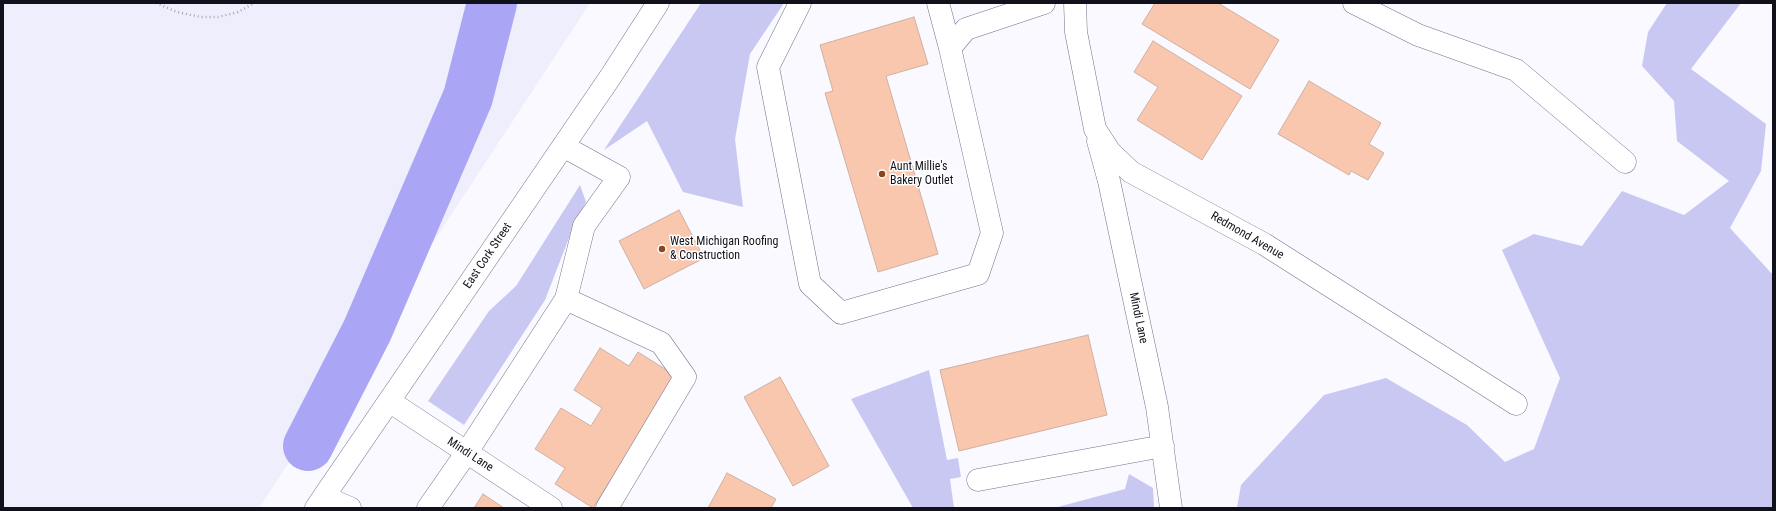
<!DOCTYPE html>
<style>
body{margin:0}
#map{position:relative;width:1776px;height:511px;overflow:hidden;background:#f9f9ff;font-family:"Roboto Condensed",sans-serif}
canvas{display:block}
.frame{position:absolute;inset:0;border:4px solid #11111b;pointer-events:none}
</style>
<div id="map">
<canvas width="1776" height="511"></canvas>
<div class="frame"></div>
</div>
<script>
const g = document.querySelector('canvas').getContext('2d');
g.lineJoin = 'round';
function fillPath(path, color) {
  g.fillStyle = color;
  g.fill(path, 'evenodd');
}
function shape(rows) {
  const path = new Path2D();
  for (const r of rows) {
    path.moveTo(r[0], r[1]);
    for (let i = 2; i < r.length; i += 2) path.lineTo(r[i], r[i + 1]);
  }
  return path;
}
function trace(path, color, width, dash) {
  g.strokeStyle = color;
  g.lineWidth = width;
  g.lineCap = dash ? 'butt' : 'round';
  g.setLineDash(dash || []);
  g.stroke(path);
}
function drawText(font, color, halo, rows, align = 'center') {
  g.font = font + ' "Roboto Condensed",sans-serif';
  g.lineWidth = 3;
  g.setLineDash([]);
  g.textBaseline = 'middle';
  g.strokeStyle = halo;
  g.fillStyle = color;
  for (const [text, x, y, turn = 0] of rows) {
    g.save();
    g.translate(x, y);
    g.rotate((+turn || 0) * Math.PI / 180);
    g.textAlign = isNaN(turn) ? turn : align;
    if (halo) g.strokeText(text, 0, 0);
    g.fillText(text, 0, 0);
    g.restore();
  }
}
fillPath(shape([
 [3,3,590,3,259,508,3,508]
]), '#eeeefd');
fillPath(shape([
 [701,3,784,3,750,54,735,139,743,207,683,192,647,121,604,150],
 [1667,3,1741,3,1691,69,1766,124,1761,171,1730,228,1773,275,1773,508,1237,508,1241,485,1324,395,1386,378,1467,425,1505,462,1534,449,1560,378,1502,250,1534,234,1582,246,1622,191,1684,215,1729,181,1677,141,1674,101,1642,66,1648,32],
 [580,185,586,202,574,225,545,300,464,425,428,401,489,311,516,286],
 [929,370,947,460,958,458,961,477,950,479,954,508,913,508,851,399],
 [1129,474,1153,488,1154,508,1054,508,1125,489]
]), '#c9c8f3');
trace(shape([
 [308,446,367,331,468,97,492,3]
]), '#aaa6f5', 50);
const building = shape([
 [1155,3,1218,3,1279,40,1250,89,1142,24,1155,3],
 [914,17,928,64,886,76,938,254,878,272,825,93,833,91,820,45,914,17],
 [1153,41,1242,96,1202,160,1137,120,1158,87,1134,72,1153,41],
 [1309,81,1381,123,1369,144,1384,153,1368,180,1351,171,1349,175,1278,134,1309,81],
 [679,210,704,258,644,289,619,241,679,210],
 [1088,335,1107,415,959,451,940,370,1088,335],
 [600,348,629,366,638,352,676,376,593,508,555,484,565,468,535,449,561,408,591,426,602,408,574,390,600,348],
 [780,377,829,466,793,486,744,397,780,377],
 [727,473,776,499,771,508,708,508,727,473],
 [483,494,504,508,474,508,483,494]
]);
fillPath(building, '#f9c7ad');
trace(building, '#ceb0a2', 1);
const minor = shape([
 [800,3,768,67,810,284,841,313,978,274,992,233,950,48,966,29,1044,3],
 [938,3,950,48],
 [1075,3,1076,32,1095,129,1110,152,1131,172,1264,244,1516,404],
 [1354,3,1418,35,1516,70,1625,162],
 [1098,141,1109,181,1157,407,1171,508],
 [566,299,661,343,685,377,607,508],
 [389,401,551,508],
 [978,480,1163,446],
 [324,497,350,508],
 [316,508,611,76,658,3],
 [428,508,467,452,566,299,584,226,619,177,563,146]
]);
trace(minor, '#73738d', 23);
trace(shape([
 [156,3,177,12,201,17,218,17,238,12,254,3]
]), '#a8a8af', 2.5, [1, 3]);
trace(minor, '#fff', 22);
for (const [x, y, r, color] of [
 [882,174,4,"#8b461d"],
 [662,249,4,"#8b461d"]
]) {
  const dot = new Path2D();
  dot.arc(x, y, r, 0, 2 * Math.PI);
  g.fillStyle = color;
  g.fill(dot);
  trace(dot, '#fff', 1.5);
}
drawText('12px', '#11111b', '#fff', [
 ["Aunt Millie's",890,167],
 ["Bakery Outlet",890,181],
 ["West Michigan Roofing",670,242],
 ["& Construction",670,256]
], 'left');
drawText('12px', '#11111b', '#fff', [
 ["Redmond Avenue",1247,236,30],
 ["East Cork Street",488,256,-56],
 ["Mindi Lane",1138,318,78],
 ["Mindi Lane",470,455,33]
]);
</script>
